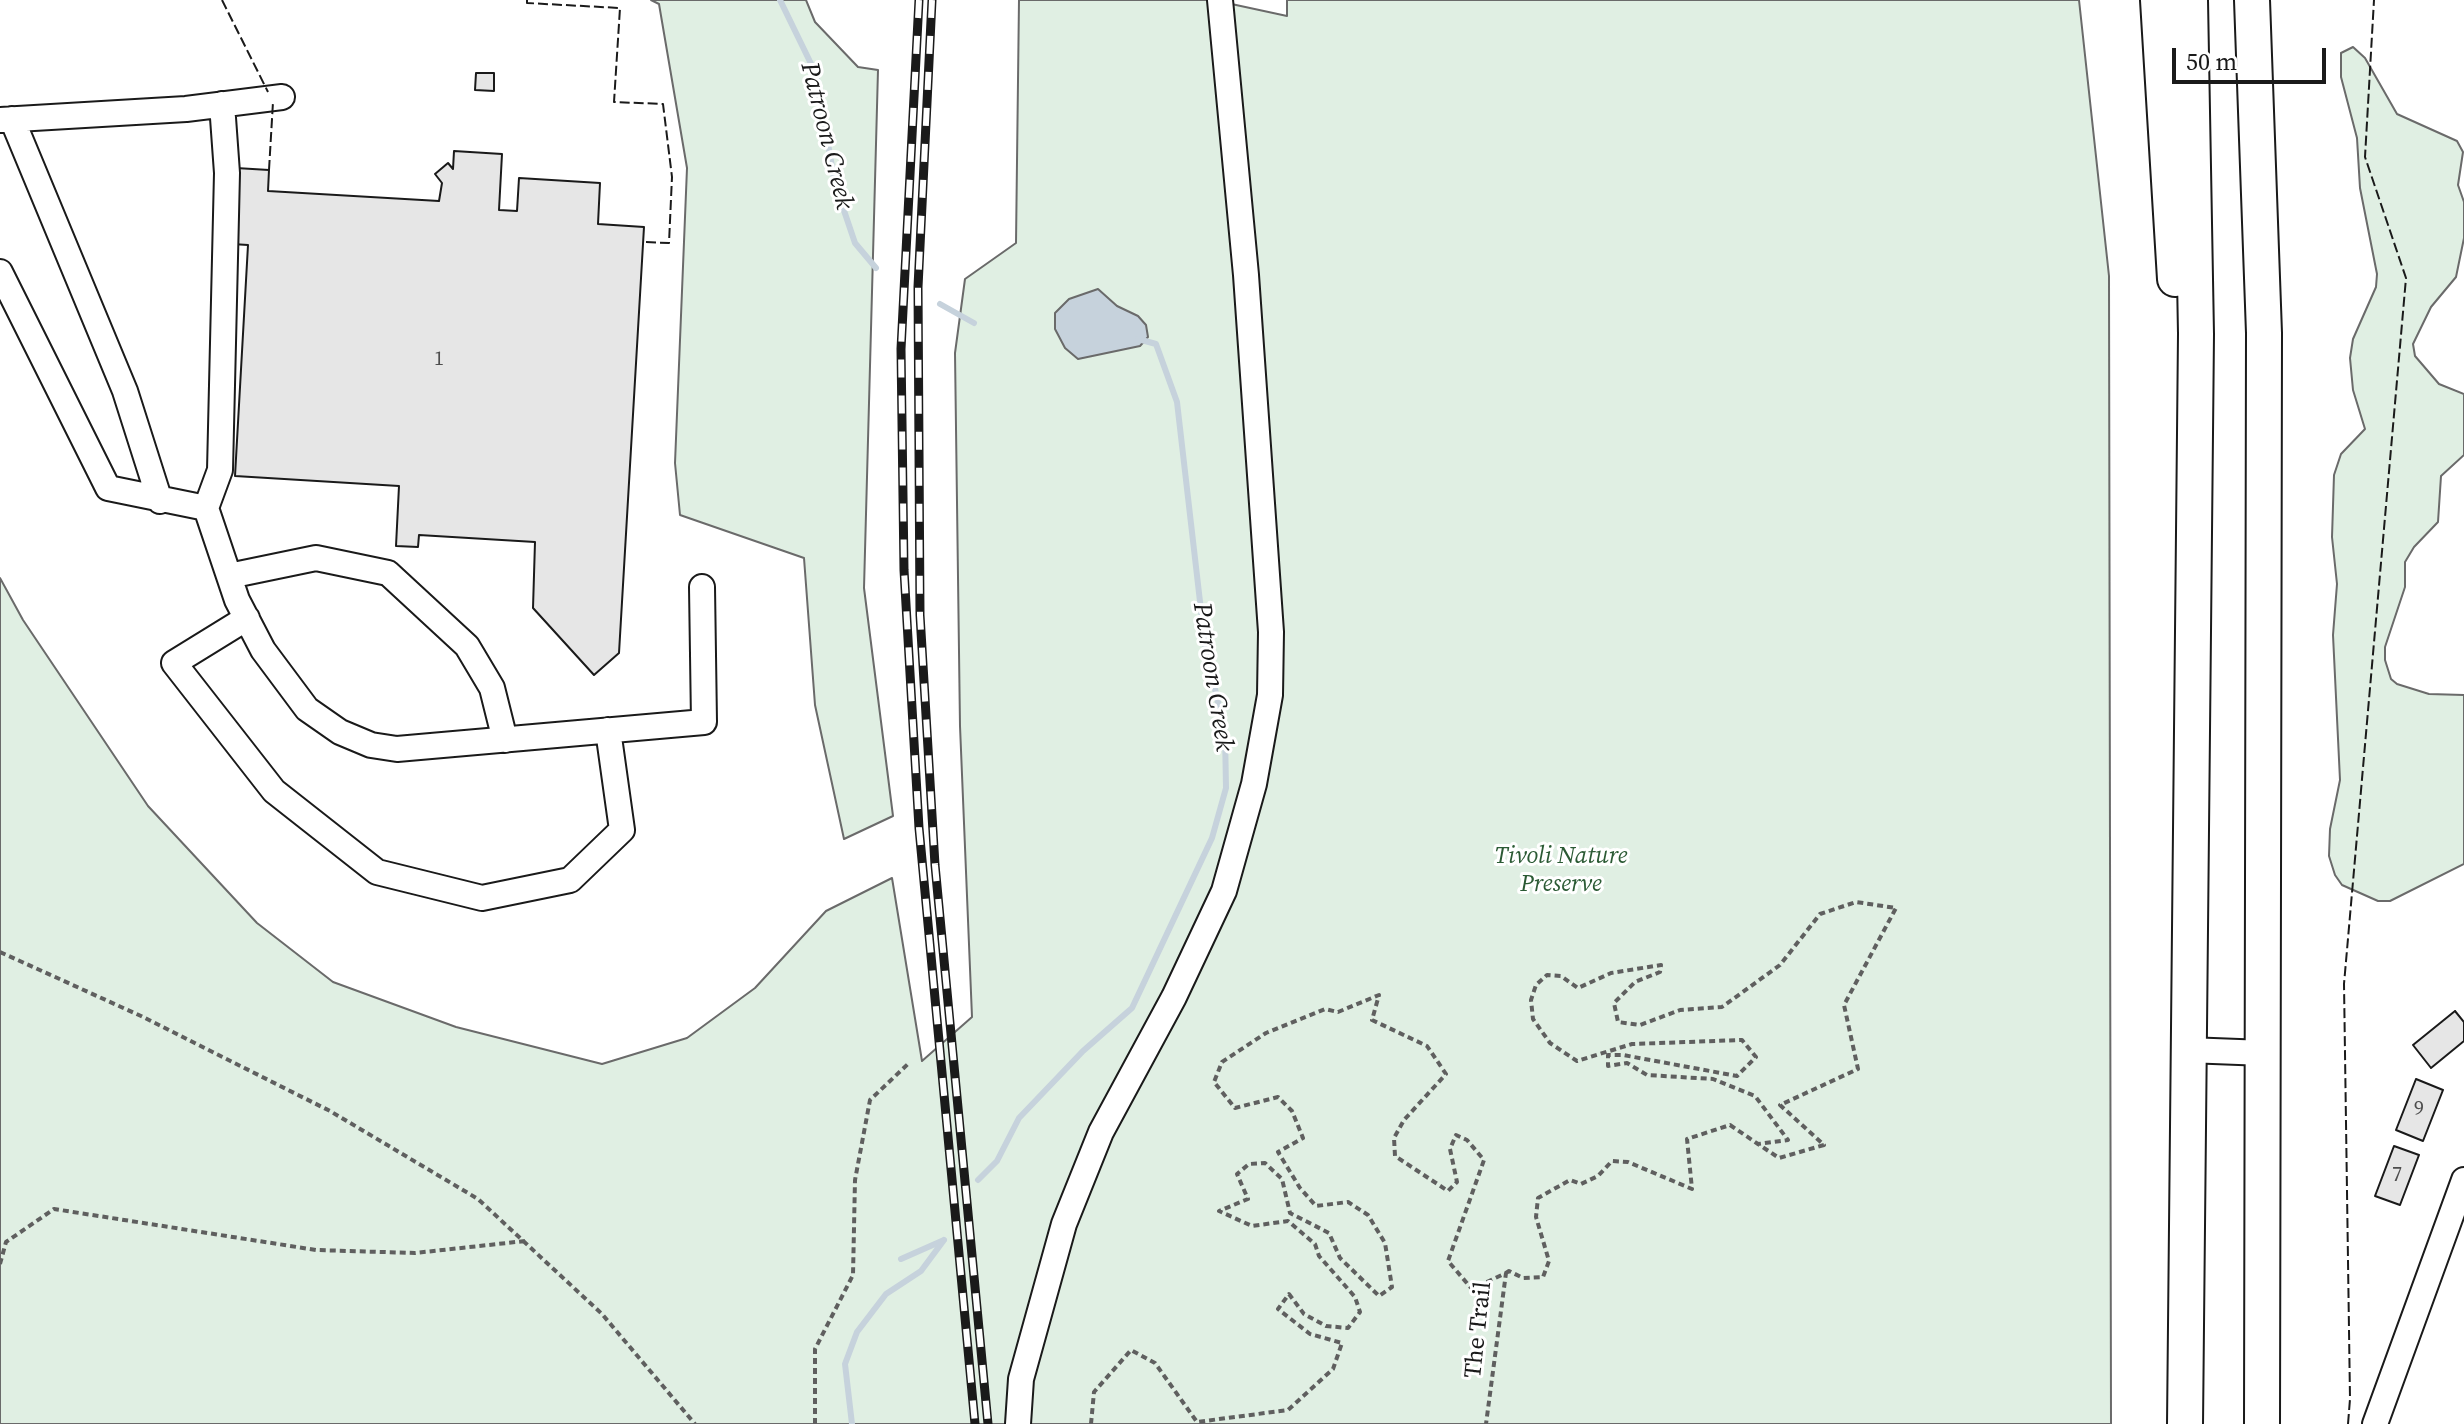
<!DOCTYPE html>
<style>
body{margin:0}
#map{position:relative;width:2464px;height:1424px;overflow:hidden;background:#fff;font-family:"Source Serif 4",serif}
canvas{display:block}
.scale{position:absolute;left:2172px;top:48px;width:154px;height:36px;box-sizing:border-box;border:4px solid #1a1a1a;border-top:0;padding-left:10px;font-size:24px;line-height:28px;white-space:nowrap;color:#1a1a1a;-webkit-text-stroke:6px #fff;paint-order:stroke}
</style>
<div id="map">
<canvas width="2464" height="1424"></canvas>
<div class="scale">50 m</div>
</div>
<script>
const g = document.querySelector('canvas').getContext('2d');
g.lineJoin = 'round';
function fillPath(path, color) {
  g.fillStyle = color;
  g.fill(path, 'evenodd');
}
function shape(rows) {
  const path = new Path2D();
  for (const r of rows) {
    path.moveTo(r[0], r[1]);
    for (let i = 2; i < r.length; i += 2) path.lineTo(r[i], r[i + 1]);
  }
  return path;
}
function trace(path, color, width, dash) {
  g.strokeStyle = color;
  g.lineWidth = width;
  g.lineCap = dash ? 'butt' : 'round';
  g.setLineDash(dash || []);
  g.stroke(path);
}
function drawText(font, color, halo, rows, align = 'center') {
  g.font = font + ' "Source Serif 4",serif';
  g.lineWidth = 6;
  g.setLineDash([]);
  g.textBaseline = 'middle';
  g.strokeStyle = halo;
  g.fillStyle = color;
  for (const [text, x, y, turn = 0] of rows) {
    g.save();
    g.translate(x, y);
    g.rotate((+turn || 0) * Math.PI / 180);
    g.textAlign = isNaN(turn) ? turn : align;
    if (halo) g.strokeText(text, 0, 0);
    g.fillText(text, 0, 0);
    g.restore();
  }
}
const green = shape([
 [651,0,806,0,815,22,858,67,878,70,864,588,893,816,844,839,815,705,804,558,680,515,675,463,687,168,659,4,651,0],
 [1019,0,1213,0,1287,16,1287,0,2079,0,2109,276,2111,1424,0,1424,0,578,23,620,148,806,257,923,333,982,456,1027,602,1064,687,1038,755,988,826,911,892,878,922,1061,972,1017,960,726,955,353,965,279,1016,243,1019,0],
 [2353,47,2365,58,2397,114,2457,141,2463,152,2458,185,2464,202,2464,238,2456,277,2431,307,2413,344,2415,356,2439,384,2464,394,2464,455,2441,476,2438,522,2414,547,2405,562,2405,587,2385,647,2385,660,2391,679,2397,684,2429,694,2464,695,2464,864,2390,901,2378,901,2342,885,2335,875,2329,856,2330,829,2340,780,2333,635,2337,584,2332,537,2334,475,2341,454,2365,429,2353,390,2350,358,2353,339,2376,287,2377,274,2360,188,2357,138,2341,77,2341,53,2353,47]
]);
fillPath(green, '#e0efe3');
trace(green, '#6a6a6a', 2);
const water = shape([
 [1098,289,1117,306,1138,316,1146,325,1148,337,1140,346,1078,359,1065,348,1055,329,1055,313,1069,299,1098,289]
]);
fillPath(water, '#c6d2dc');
trace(water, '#6a6a6a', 2);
trace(shape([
 [780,0,816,74,835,184,855,243,876,268],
 [940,304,974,323],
 [978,1180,997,1161,1019,1118,1083,1051,1132,1008,1212,838,1226,788,1225,733,1205,645,1177,402,1156,344,1138,339],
 [901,1259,944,1240],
 [852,1424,845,1364,857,1332,886,1294,921,1271,944,1240]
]), '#c6d2dc', 6);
const building = shape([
 [476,73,494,73,494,91,475,90,476,73],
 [454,151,502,154,499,210,517,211,519,178,600,183,598,224,644,227,619,653,594,675,533,608,535,542,419,535,418,547,396,546,399,486,235,476,248,245,232,244,236,168,269,170,268,191,439,201,442,183,435,174,448,163,453,169,454,151],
 [2455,1011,2464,1022,2464,1041,2431,1068,2413,1045,2455,1011],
 [2416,1079,2443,1090,2423,1141,2396,1130,2416,1079],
 [2394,1146,2419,1155,2400,1205,2375,1196,2394,1146]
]);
fillPath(building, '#e6e6e6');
trace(building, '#1a1a1a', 2);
const minor = shape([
 [12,119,125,391,160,501],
 [0,120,186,109,282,97],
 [0,272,108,488,206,508,220,470,227,173,222,104],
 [206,508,237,600,263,650,307,709,340,732,371,745,397,749,704,722,702,587],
 [229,576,316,558,388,573,467,646,492,688,505,740],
 [247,618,174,663,274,791,377,872,482,898,570,880,622,830,608,730],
 [2187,1050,2265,1053],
 [1018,1424,1021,1379,1064,1224,1101,1132,1174,997,1224,891,1254,784,1270,695,1271,632,1246,275,1220,0],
 [2375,1424,2464,1180]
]);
const highway = shape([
 [2158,0,2175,279],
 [2252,0,2264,333,2262,1424],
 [2185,1424,2196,334,2190,0]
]);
trace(minor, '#1a1a1a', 28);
trace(highway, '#1a1a1a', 38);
trace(shape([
 [0,952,141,1016,330,1111,478,1199,602,1314,695,1424],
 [0,1264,6,1242,54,1209,316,1250,415,1253,525,1241],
 [1506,1273,1509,1271,1523,1278,1543,1277,1549,1261,1536,1217,1538,1198,1570,1180,1581,1184,1598,1176,1612,1161,1628,1162,1692,1189,1687,1139,1730,1125,1758,1144,1779,1158,1824,1145,1780,1105,1858,1069,1844,1005,1896,908,1856,902,1820,914,1780,965,1722,1007,1680,1010,1640,1025,1618,1022,1614,1003,1635,982,1660,972,1661,965,1611,973,1578,988,1561,976,1547,975,1536,985,1531,1000,1533,1019,1550,1043,1577,1061,1632,1044,1742,1040,1756,1057,1737,1076,1623,1055,1608,1055,1608,1066,1627,1063,1647,1075,1713,1079,1755,1096,1788,1140,1758,1144],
 [815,1424,815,1349,853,1275,855,1180,870,1100,909,1063],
 [1091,1424,1094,1392,1131,1350,1155,1363,1197,1422,1288,1410,1333,1369,1342,1343,1310,1334,1278,1309,1289,1294,1304,1314,1326,1326,1348,1328,1360,1312,1355,1297,1319,1256,1315,1244,1288,1221,1252,1226,1219,1211,1248,1199,1237,1174,1249,1164,1265,1163,1282,1179,1290,1213,1329,1233,1340,1258,1379,1296,1392,1287,1385,1243,1368,1215,1348,1202,1316,1206,1300,1188,1278,1152,1303,1138,1292,1111,1278,1097,1235,1108,1214,1082,1222,1062,1266,1033,1325,1009,1338,1012,1379,995,1372,1020,1427,1046,1446,1074,1404,1120,1394,1138,1395,1156,1448,1191,1457,1182,1450,1149,1456,1135,1467,1140,1484,1160,1448,1261,1472,1289,1506,1273,1486,1424]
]), '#5f5f5f', 4, [6, 4]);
trace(minor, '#fff', 24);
trace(highway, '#fff', 34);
const rail = shape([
 [919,0,901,349,904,570,919,828,975,1424],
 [932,0,918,287,920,615,935,865,988,1424]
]);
trace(rail, '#1a1a1a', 9);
trace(rail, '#fff', 6, [18]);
trace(shape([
 [222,0,268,92],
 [527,0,527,3,620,8,614,102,663,104,672,177,669,243,643,242],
 [269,170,273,102],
 [2348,1424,2350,1399,2344,984,2406,278,2365,157,2374,0]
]), '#1a1a1a', 2, [10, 4]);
drawText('20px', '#4d4d4d', null, [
 ["1",439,360],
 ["9",2419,1110],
 ["7",2397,1176]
]);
drawText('italic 24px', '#2b5a34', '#fff', [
 ["Tivoli Nature",1561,857],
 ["Preserve",1561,885]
]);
drawText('24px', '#1a1a1a', '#fff', [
 ["The Trail",1479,1330,-84]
]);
drawText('italic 26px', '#1a1a1a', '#fff', [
 ["Patroon Creek",826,136,76],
 ["Patroon Creek",1212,677,81]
]);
</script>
